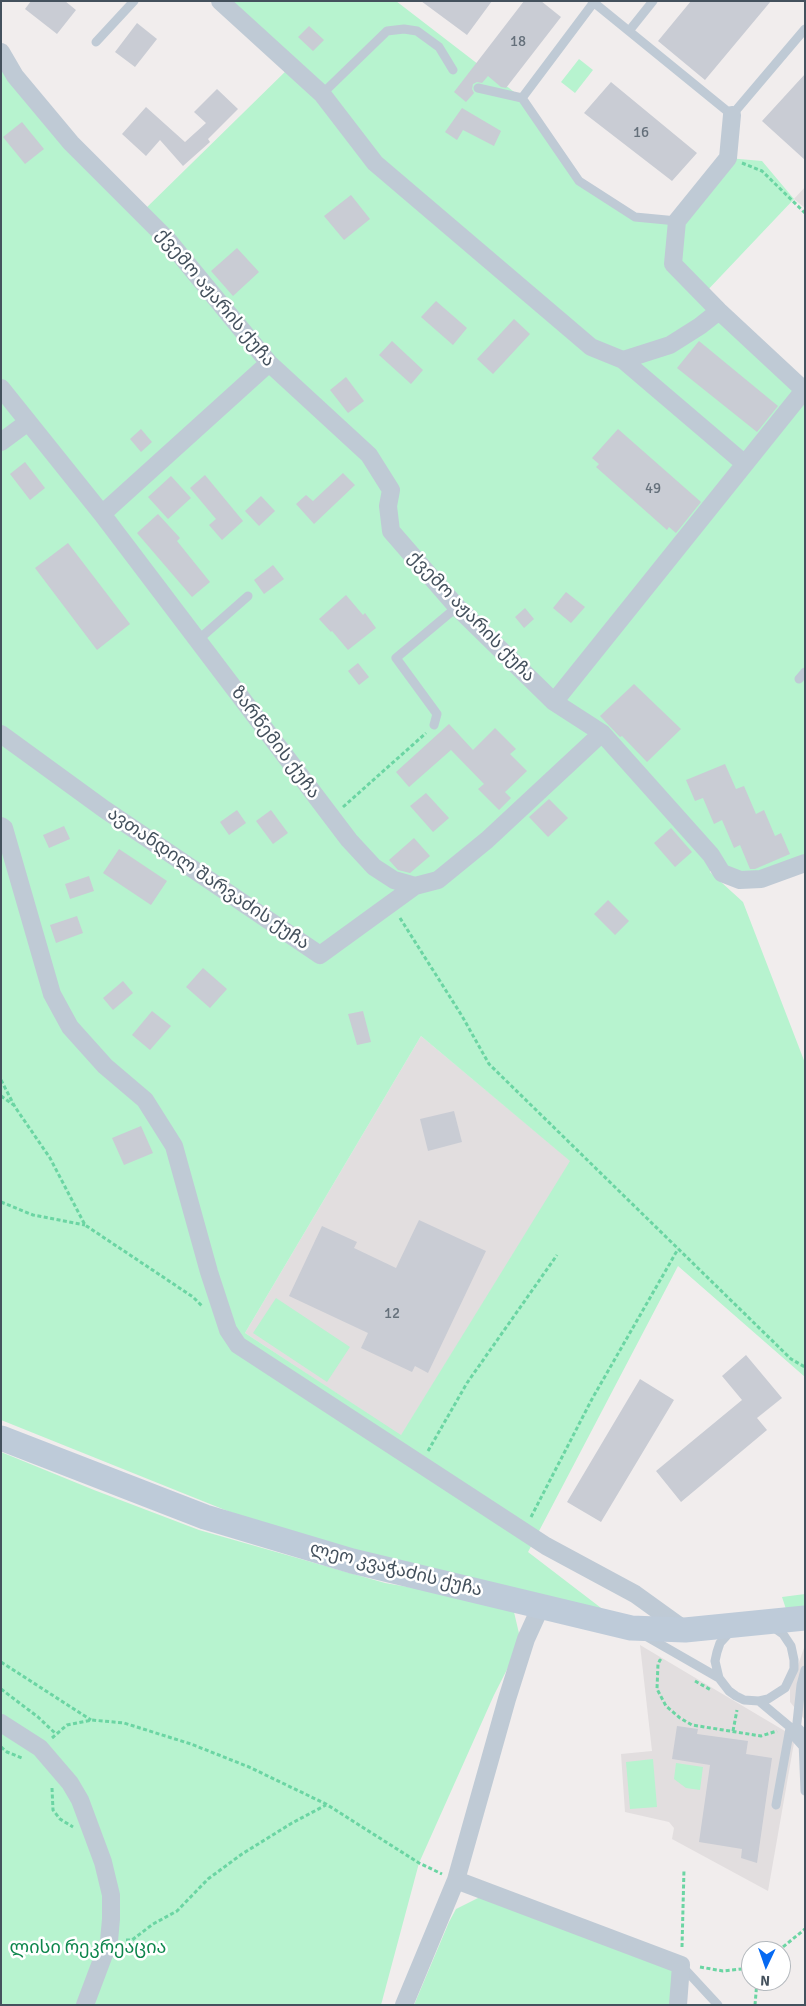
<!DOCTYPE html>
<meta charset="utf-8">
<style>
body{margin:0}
#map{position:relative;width:806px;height:2006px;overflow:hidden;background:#f1eded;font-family:Signika,sans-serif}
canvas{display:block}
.frame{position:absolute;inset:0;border:2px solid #44515d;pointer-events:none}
.north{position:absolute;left:741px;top:1941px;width:50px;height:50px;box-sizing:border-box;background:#fff;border:1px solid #b4b9be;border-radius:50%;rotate:183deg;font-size:14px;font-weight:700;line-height:20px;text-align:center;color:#44515d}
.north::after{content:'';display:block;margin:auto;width:18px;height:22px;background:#0669f2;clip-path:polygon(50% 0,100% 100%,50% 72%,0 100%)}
</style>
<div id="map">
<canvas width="806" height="2006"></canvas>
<div class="frame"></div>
<div class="north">N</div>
</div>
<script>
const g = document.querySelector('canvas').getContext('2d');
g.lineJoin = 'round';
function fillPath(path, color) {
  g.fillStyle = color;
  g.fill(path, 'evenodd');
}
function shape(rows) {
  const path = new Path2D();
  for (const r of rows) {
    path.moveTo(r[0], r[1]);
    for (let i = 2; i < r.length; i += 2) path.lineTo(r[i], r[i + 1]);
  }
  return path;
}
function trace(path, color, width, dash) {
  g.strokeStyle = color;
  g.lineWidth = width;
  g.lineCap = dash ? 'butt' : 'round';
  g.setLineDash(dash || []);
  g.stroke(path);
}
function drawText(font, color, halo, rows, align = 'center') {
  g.font = font + ' Signika,"Noto Sans Georgian",sans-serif';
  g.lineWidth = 5;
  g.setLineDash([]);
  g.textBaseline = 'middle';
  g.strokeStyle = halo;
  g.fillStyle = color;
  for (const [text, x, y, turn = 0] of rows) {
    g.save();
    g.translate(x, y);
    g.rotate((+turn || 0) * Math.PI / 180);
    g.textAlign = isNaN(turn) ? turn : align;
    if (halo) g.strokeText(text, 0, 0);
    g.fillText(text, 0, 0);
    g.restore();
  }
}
fillPath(shape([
 [805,187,805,208,794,199],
 [421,1036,571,1161,401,1436,245,1333],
 [640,1645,795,1737,768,1891,672,1839,674,1828,669,1822,625,1812,621,1754,652,1751],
 [805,1645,805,1720,790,1702,790,1688]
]), '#e2dedf');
fillPath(shape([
 [220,1,396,1,522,98,579,181,635,217,677,221,728,158,762,161,794,199,703,295,805,391,805,857,759,876,729,870,711,856,710,872,743,902,805,1063,805,1377,678,1266,528,1552,605,1611,365,1555,230,1512,1,1420,1,52,141,213,291,66],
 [421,1036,570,1161,401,1435,245,1333],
 [579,59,593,70,575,93,561,82],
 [276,1298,350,1347,327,1382,253,1333],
 [1,1452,94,1490,199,1530,385,1583,442,1593,514,1612,521,1642,494,1695,419,1863,381,2005,1,2005],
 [805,1594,805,1607,786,1609,782,1597],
 [653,1759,657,1807,630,1809,626,1762],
 [676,1763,703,1767,700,1790,686,1788,674,1779],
 [480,1897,674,1967,670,2005,414,2005,449,1922,456,1909]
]), '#b7f3cf');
fillPath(shape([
 [31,1,65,1,76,10,57,34,25,9],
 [421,1,492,1,467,35],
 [524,1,541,1,561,17,506,88,501,87,488,76,482,83,477,82,473,84,472,89,474,93,466,102,454,92],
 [691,1,771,1,705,80,658,41],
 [137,23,157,39,135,67,115,52],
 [309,26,324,40,313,51,298,37],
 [805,74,805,160,762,121],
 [611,82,697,153,672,181,584,113],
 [217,89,238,109,208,139,210,142,183,166,160,140,146,156,122,134,146,107,185,142,206,123,194,112],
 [462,108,501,131,494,146,463,130,457,140,445,132],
 [22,122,44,149,25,164,3,137],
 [351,195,370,219,344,240,324,216],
 [237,248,259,272,233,296,211,271],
 [436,301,467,328,453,345,421,317],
 [514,319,530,334,493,374,477,359],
 [392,341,423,370,411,384,379,355],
 [699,341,778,406,757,432,677,368],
 [346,377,364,401,348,413,330,390],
 [141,429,152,442,141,452,130,439],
 [618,429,701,502,676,533,669,527,667,530,596,467,599,464,592,458],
 [25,462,45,488,30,500,10,474],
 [343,473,355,485,314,524,296,504,306,495,313,501],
 [205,475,243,521,222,540,209,525,216,519,190,488],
 [171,476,191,498,168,519,148,497],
 [261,496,275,511,259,526,245,511],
 [158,514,180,538,177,541,210,582,192,597,137,533],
 [68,543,130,624,97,650,35,568],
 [273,565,284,579,264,594,254,580],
 [566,592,585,607,571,623,553,608],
 [346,595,363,615,365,613,376,628,348,650,332,631,331,632,319,619],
 [525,608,534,619,524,628,515,617],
 [358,663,369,677,359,685,348,671],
 [634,684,681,729,647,762,622,736,620,737,600,716],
 [449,724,473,750,495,728,516,749,510,754,527,771,505,792,511,798,499,810,478,789,484,784,451,750,409,787,396,772],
 [725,764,736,789,744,786,756,814,764,810,775,836,781,833,790,854,755,869,750,869,740,845,734,848,722,820,714,824,703,798,695,801,686,780],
 [426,793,449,818,433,832,410,806],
 [549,799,568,818,548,837,529,817],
 [237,810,246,823,229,835,220,822],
 [271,810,288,833,273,844,256,821],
 [64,826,70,839,49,848,43,835],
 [671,828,692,852,675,867,654,843],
 [414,838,430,856,410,873,398,870,389,860],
 [119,849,167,881,151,905,103,873],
 [89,876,94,891,70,899,65,884],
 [608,900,629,921,615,935,594,914],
 [77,916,83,933,56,943,50,925],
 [203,968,227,989,210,1008,186,987],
 [123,981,133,993,113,1010,103,998],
 [152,1011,171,1026,150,1050,132,1035],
 [363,1011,371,1042,357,1045,348,1014],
 [454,1111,462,1142,428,1151,420,1119],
 [141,1126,153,1153,124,1165,112,1138],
 [419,1220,486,1251,428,1373,415,1366,412,1372,361,1348,368,1333,289,1296,322,1226,357,1242,354,1248,396,1268],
 [746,1355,782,1398,757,1418,767,1430,681,1502,656,1471,742,1400,722,1376],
 [640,1379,674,1400,601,1522,567,1502],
 [677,1726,698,1729,697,1734,748,1741,746,1754,772,1758,757,1863,741,1858,742,1849,699,1842,710,1765,672,1759]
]), '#c9ccd4');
trace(shape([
 [742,163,762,171,805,213],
 [343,807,426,733],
 [400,918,462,1016,489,1064,791,1359,805,1367],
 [1,1080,15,1107,50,1158,85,1225,193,1297,202,1306],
 [1,1096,15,1106],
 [1,1202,33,1215,85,1225],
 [428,1451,467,1383,557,1255],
 [531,1517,592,1399,678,1249],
 [661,1661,660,1660,658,1664,657,1689,666,1706,680,1718,692,1725,761,1736,777,1731],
 [1,1662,91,1720],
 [695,1681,711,1690],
 [1,1689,38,1717,56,1734],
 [733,1731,737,1710],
 [52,1738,67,1725,92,1720,124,1723,191,1744,249,1767,326,1804,419,1863,442,1874],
 [1,1747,7,1752,22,1758],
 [52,1788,53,1810,60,1819,73,1827],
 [126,1940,132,1940,153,1924,177,1911,208,1879,242,1854,292,1823,326,1805],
 [682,1947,684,1869],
 [778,1951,805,1929],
 [700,1967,723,1971,751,1968],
 [755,2005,757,1981]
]), '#6bd5a3', 3, [4, 2.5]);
trace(shape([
 [592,1,732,115,805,29],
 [594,2,522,98,579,181,635,217,677,221],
 [629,31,653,1],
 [96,42,134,1],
 [478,88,522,98],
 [322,94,387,31,404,29,417,31,439,47,453,70],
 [198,640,248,596],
 [799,679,805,672],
 [434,725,437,714,396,658,457,607],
 [731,1631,720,1643,717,1652,715,1661,719,1678,729,1691,736,1696,744,1700,759,1701,768,1699,785,1688,794,1669,794,1660,791,1646,783,1634,773,1627],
 [644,1635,719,1678],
 [759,1701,796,1732,801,1685,805,1670],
 [803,1741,805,1791],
 [776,1805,790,1728],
 [681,1965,718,2005]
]), '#bfcad5', 9);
trace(shape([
 [220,1,322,94,375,163,591,347,623,360,670,345,700,326,719,311],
 [1,52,15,76,71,143,167,239,269,363,369,455,391,490,388,506,391,531,457,607,554,702,602,733,711,855,722,873,740,880,761,879,805,863],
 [732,115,728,158,677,221,673,264,719,311,805,391],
 [623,360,745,464],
 [1,388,102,514,349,840,374,867,394,880,415,886,438,880,487,840,602,733],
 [1,442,28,422],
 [102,514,269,363],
 [554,702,805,389],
 [1,734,104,809,320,955,415,886],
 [1,826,4,828,52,994,70,1027,105,1066,145,1100,174,1146,209,1272,228,1330,238,1345,546,1546,635,1594,685,1630],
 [1,1723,40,1748,70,1783,80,1800,103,1862,111,1895,111,1919,109,1941,85,2005],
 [796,1732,805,1742],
 [456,1880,681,1965,678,2005],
 [404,2005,456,1880,507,1699,526,1639,541,1606]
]), '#bfcad5', 18);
trace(shape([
 [1,1438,205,1517,352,1561,631,1628,685,1630,805,1618]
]), '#becbd9', 25);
drawText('15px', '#65707b', null, [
 ["18",518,42],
 ["16",641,133],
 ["49",653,489],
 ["12",392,1314]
]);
drawText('18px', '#44515d', '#fff', [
 ["ქვემო აჟარის ქუჩა",215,298,50],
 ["ქვემო აჟარის ქუჩა",471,617,46],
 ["ზარწემის ქუჩა",275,743,53],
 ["ავთანდილ შარვაძის ქუჩა",208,879,34],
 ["ლეო კვაჭაძის ქუჩა",396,1570,14]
]);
drawText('18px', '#0d864c', '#fff', [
 ["ლისი რეკრეაცია",88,1948]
]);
</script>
